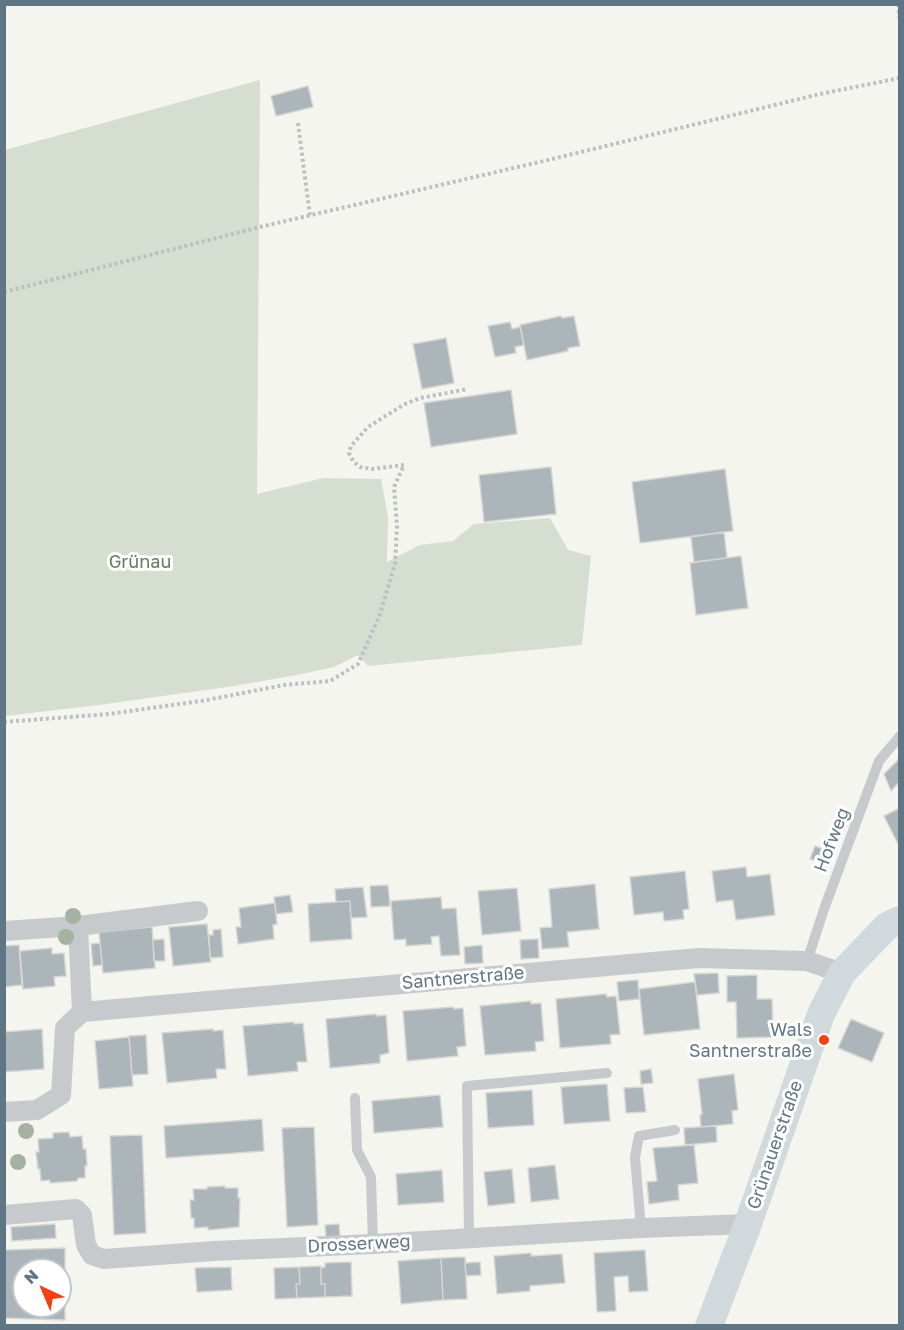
<!DOCTYPE html>
<meta charset="utf-8">
<style>
body{margin:0}
#map{position:relative;width:904px;height:1330px;overflow:hidden;background:#f5f5f0;font-family:"Golos Text",sans-serif}
canvas{display:block}
.frame{position:absolute;inset:0;border:6px solid #617685;pointer-events:none}
.north{position:absolute;left:12px;top:1258px;width:60px;height:60px;box-sizing:border-box;background:#fff;border:2px solid #c0c8ce;border-radius:50%;rotate:316deg;font-size:16px;font-weight:700;line-height:24px;text-align:center;color:#617685}
.north::after{content:'';display:block;margin:auto;width:21px;height:27px;background:#f53e11;clip-path:polygon(50% 0,100% 100%,50% 72%,0 100%)}
</style>
<div id="map">
<canvas width="904" height="1330"></canvas>
<div class="frame"></div>
<div class="north">N</div>
</div>
<script>
const g = document.querySelector('canvas').getContext('2d');
g.lineJoin = 'round';
function fillPath(path, color) {
  g.fillStyle = color;
  g.fill(path, 'evenodd');
}
function shape(rows) {
  const path = new Path2D();
  for (const r of rows) {
    path.moveTo(r[0], r[1]);
    for (let i = 2; i < r.length; i += 2) path.lineTo(r[i], r[i + 1]);
  }
  return path;
}
function trace(path, color, width, dash) {
  g.strokeStyle = color;
  g.lineWidth = width;
  g.lineCap = dash ? 'butt' : 'round';
  g.setLineDash(dash || []);
  g.stroke(path);
}
function drawText(font, color, halo, rows, align = 'center') {
  g.font = font + ' "Golos Text",sans-serif';
  g.lineWidth = 6;
  g.setLineDash([]);
  g.textBaseline = 'middle';
  g.strokeStyle = halo;
  g.fillStyle = color;
  for (const [text, x, y, turn = 0] of rows) {
    g.save();
    g.translate(x, y);
    g.rotate((+turn || 0) * Math.PI / 180);
    g.textAlign = isNaN(turn) ? turn : align;
    if (halo) g.strokeText(text, 0, 0);
    g.fillText(text, 0, 0);
    g.restore();
  }
}
fillPath(shape([
 [260,80,257,494,323,478,381,479,388,517,387,562,420,545,453,541,474,524,550,518,568,550,591,556,582,645,368,666,358,655,334,667,302,674,234,686,99,705,5,716,5,150]
]), '#d6ddd1');
const building = shape([
 [308,86,313,107,276,116,271,96,308,86],
 [561,316,562,318,574,316,580,346,568,348,568,351,527,360,520,325,561,316],
 [510,322,512,329,520,327,524,345,515,347,516,353,495,357,488,326,510,322],
 [446,338,454,383,422,389,413,344,446,338],
 [511,390,517,434,431,447,424,403,511,390],
 [551,467,556,514,484,522,479,475,551,467],
 [725,469,733,531,640,543,632,482,725,469],
 [724,532,727,558,694,562,691,537,724,532],
 [741,556,748,608,696,615,690,563,741,556],
 [900,758,900,781,891,791,884,774,900,758],
 [900,808,900,848,884,816,900,808],
 [815,846,832,852,827,865,810,859,815,846],
 [746,867,747,877,770,874,775,915,736,920,733,900,716,902,712,871,746,867],
 [685,871,689,909,683,910,684,919,664,921,663,912,634,915,630,877,685,871],
 [595,884,599,929,567,932,569,947,542,949,540,928,552,927,549,889,595,884],
 [388,885,390,906,371,907,370,886,388,885],
 [363,887,367,917,351,918,350,901,336,902,335,889,363,887],
 [517,888,521,931,482,935,478,891,517,888],
 [290,895,293,912,276,914,274,897,290,895],
 [441,897,442,909,456,908,460,955,441,956,439,936,431,937,432,944,406,946,406,939,394,940,391,901,441,897],
 [350,901,352,939,310,942,308,904,350,901],
 [275,903,277,924,273,925,274,939,238,944,236,927,241,927,239,908,275,903],
 [207,924,211,962,173,966,169,927,207,924],
 [152,927,155,968,103,973,99,932,152,927],
 [221,929,223,957,210,958,209,935,213,935,213,930,221,929],
 [164,939,165,961,154,961,153,940,164,939],
 [538,939,539,958,521,959,520,940,538,939],
 [100,943,102,965,93,966,91,944,100,943],
 [19,945,22,985,4,987,4,946,19,945],
 [482,945,483,963,465,964,464,947,482,945],
 [52,948,52,954,64,953,66,976,54,977,55,986,23,989,20,951,52,948],
 [718,973,719,993,697,995,694,974,718,973],
 [757,975,757,999,772,999,773,1037,737,1038,736,1002,727,1002,727,976,757,975],
 [638,980,639,999,619,1001,617,982,638,980],
 [695,982,700,1029,644,1035,639,989,695,982],
 [606,994,607,997,616,996,620,1034,610,1035,611,1044,560,1048,556,999,606,994],
 [531,1001,531,1004,541,1003,544,1041,535,1042,536,1051,485,1055,480,1006,531,1001],
 [453,1007,454,1009,463,1008,466,1046,457,1047,458,1056,407,1061,403,1011,453,1007],
 [376,1014,376,1016,386,1015,389,1053,380,1055,380,1063,330,1068,326,1019,376,1014],
 [851,1019,884,1033,872,1062,838,1048,851,1019],
 [294,1022,294,1024,303,1023,307,1062,297,1062,298,1071,248,1076,243,1026,294,1022],
 [42,1029,44,1069,4,1072,4,1032,42,1029],
 [213,1029,213,1031,223,1030,226,1069,216,1069,217,1078,167,1083,162,1033,213,1029],
 [146,1035,148,1074,132,1075,129,1036,146,1035],
 [129,1037,133,1086,99,1089,95,1041,129,1037],
 [651,1069,653,1083,641,1084,640,1071,651,1069],
 [734,1074,738,1110,732,1111,733,1124,701,1127,700,1115,702,1114,698,1079,734,1074],
 [607,1084,610,1121,564,1124,561,1087,607,1084],
 [643,1087,646,1112,626,1113,624,1088,643,1087],
 [532,1090,534,1125,488,1128,486,1093,532,1090],
 [440,1095,443,1127,374,1133,372,1101,440,1095],
 [262,1119,264,1151,166,1158,164,1126,262,1119],
 [716,1126,717,1142,685,1145,684,1128,716,1126],
 [314,1127,318,1225,287,1227,282,1128,314,1127],
 [69,1132,70,1137,82,1136,83,1149,86,1149,87,1166,85,1166,85,1178,78,1178,77,1181,50,1183,50,1180,41,1181,40,1169,38,1169,36,1152,39,1152,38,1139,53,1138,53,1133,69,1132],
 [142,1135,146,1233,114,1235,110,1136,142,1135],
 [694,1145,698,1183,678,1185,679,1200,649,1204,647,1182,657,1181,653,1148,694,1145],
 [555,1165,559,1199,531,1202,528,1168,555,1165],
 [512,1169,515,1203,488,1206,484,1172,512,1169],
 [442,1170,444,1202,398,1205,396,1174,442,1170],
 [225,1186,225,1188,238,1188,238,1198,240,1198,239,1227,208,1230,208,1227,194,1228,194,1218,191,1218,190,1200,194,1200,193,1189,207,1189,207,1187,225,1186],
 [55,1224,56,1238,12,1241,11,1227,55,1224],
 [339,1224,340,1236,326,1237,325,1225,339,1224],
 [65,1248,65,1320,4,1318,4,1250,65,1248],
 [24,1270,60,1270,60,1306,24,1306,24,1270],
 [645,1250,648,1291,629,1292,628,1276,614,1277,616,1311,597,1312,594,1253,645,1250],
 [531,1253,531,1256,562,1254,565,1283,530,1286,530,1291,497,1294,494,1256,531,1253],
 [465,1257,467,1299,443,1300,441,1258,465,1257],
 [441,1258,443,1300,401,1304,398,1261,441,1258],
 [351,1262,352,1296,325,1297,325,1284,321,1284,321,1268,325,1267,325,1263,351,1262],
 [480,1262,481,1275,466,1276,465,1263,480,1262],
 [321,1266,321,1284,325,1284,325,1297,297,1298,296,1284,300,1284,299,1267,321,1266],
 [231,1267,232,1290,197,1292,195,1268,231,1267],
 [299,1267,300,1284,296,1284,297,1298,275,1299,274,1268,299,1267]
]);
fillPath(building, '#acb5ba');
trace(building, '#d6d6d3', 1.5);
trace(shape([
 [898,4,900,24],
 [298,123,310,216],
 [4,292,264,226,548,160,820,94,900,78],
 [404,465,372,469,360,467,353,461,349,453,351,446,368,427,405,404,420,398,468,389],
 [4,722,109,714,207,700,284,685,330,681,358,664,379,617,395,564,397,526,394,487,404,465]
]), '#bdc0c2', 4, [3, 3]);
trace(shape([
 [807,961,824,909,879,761,900,736],
 [355,1098,357,1150,371,1177,373,1244],
 [641,1228,635,1157,639,1136,675,1130],
 [469,1238,467,1086,607,1073]
]), '#c7cacd', 10);
trace(shape([
 [78,926,82,1012],
 [4,931,78,926,198,911],
 [4,1112,37,1110,61,1095,65,1028,82,1012,699,958,807,961,842,973],
 [4,1215,76,1209,82,1215,86,1245,92,1255,104,1259,214,1251,373,1244,641,1228,748,1224]
]), '#c7cacd', 20);
trace(shape([
 [709,1326,748,1224,821,1014,842,973,887,926,900,920]
]), '#d2d9dd', 28);
g.fillStyle = '#a6b2a1';
for (const [x, y] of [
 [73,916],
 [66,937],
 [26,1131],
 [18,1162]
]) {
  g.beginPath();
  g.arc(x, y, 8, 0, 2 * Math.PI);
  g.fill();
}
for (const [x, y, r, color] of [
 [824,1040,6,"#f53e11"]
]) {
  const dot = new Path2D();
  dot.arc(x, y, r, 0, 2 * Math.PI);
  g.fillStyle = color;
  g.fill(dot);
  trace(dot, '#fff', 2);
}
drawText('18px', '#667b60', '#fff', [
 ["Grünau",140,562]
]);
drawText('18px', '#617685', '#fff', [
 ["Hofweg",832,840,-69],
 ["Santnerstraße",463,978,-5],
 ["Grünauerstraße",775,1145,-71],
 ["Drosserweg",359,1244,-3]
]);
drawText('18px', '#617685', '#fff', [
 ["Wals",812,1030],
 ["Santnerstraße",812,1051]
], 'right');
</script>
